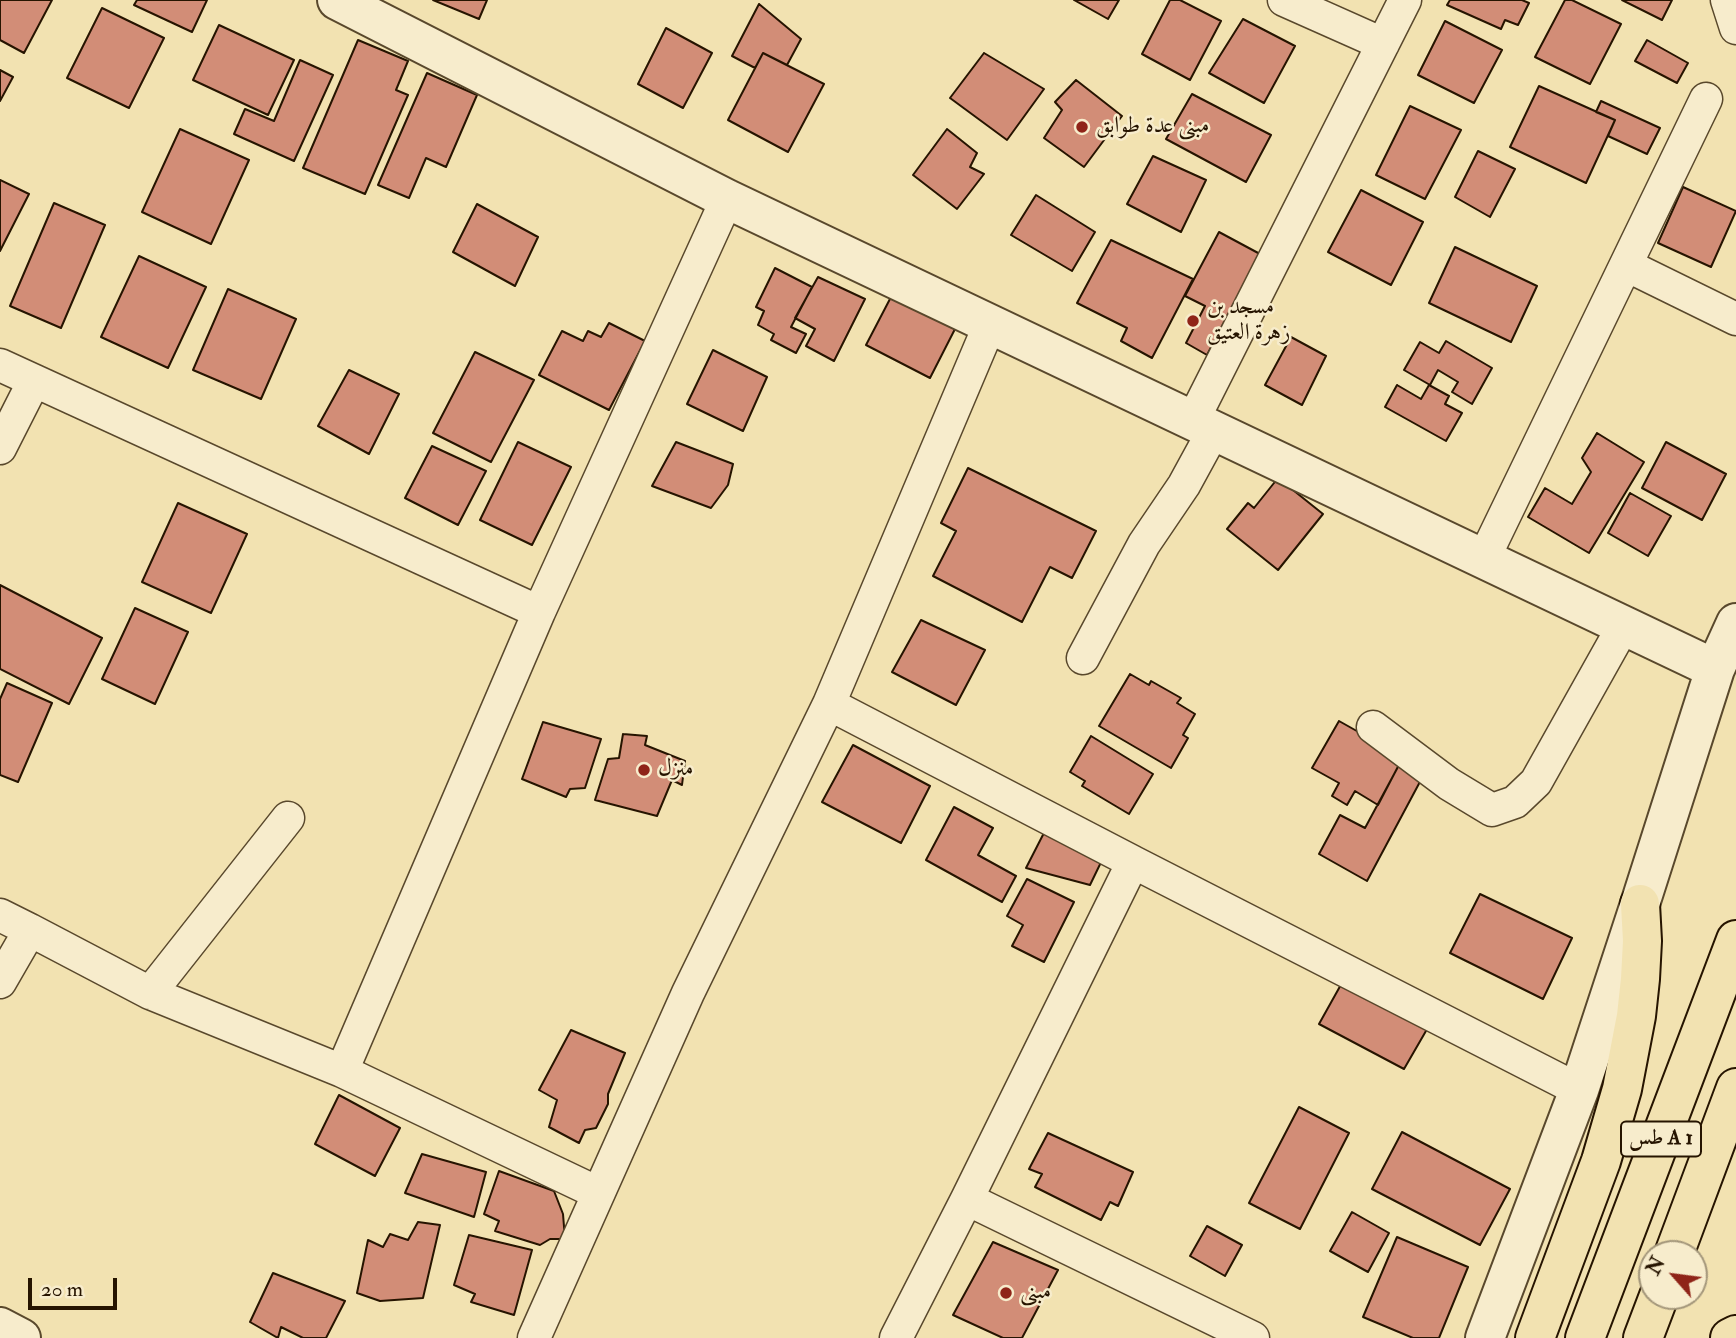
<!DOCTYPE html>
<meta charset="utf-8">
<style>
body{margin:0}
#map{position:relative;width:1736px;height:1338px;overflow:hidden;background:#f2e2b1;font-family:"IM FELL Double Pica",serif}
canvas{display:block}
.north{position:absolute;left:1638px;top:1240px;width:70px;height:70px;box-sizing:border-box;background:#f7eccc;border:2px solid #a3967a;border-radius:50%;rotate:298deg;font-size:19px;font-weight:700;line-height:28px;text-align:center;color:#261400}
.north::after{content:'';display:block;margin:auto;width:24px;height:32px;background:#8f2418;clip-path:polygon(50% 0,100% 100%,50% 72%,0 100%)}
.scale{position:absolute;left:28px;top:1278px;width:89px;height:32px;box-sizing:border-box;border:4px solid #261400;border-top:0;padding-left:9px;font-size:21px;line-height:24px;white-space:nowrap;color:#261400;-webkit-text-stroke:5px #f7eccc;paint-order:stroke}
</style>
<div id="map">
<canvas width="1736" height="1338"></canvas>
<div class="north">N</div>
<div class="scale">20 m</div>
</div>
<script>
const g = document.querySelector('canvas').getContext('2d');
g.lineJoin = 'round';
function fillPath(path, color) {
  g.fillStyle = color;
  g.fill(path, 'evenodd');
}
function shape(rows) {
  const path = new Path2D();
  for (const r of rows) {
    path.moveTo(r[0], r[1]);
    for (let i = 2; i < r.length; i += 2) path.lineTo(r[i], r[i + 1]);
  }
  return path;
}
function trace(path, color, width, dash) {
  g.strokeStyle = color;
  g.lineWidth = width;
  g.lineCap = dash ? 'butt' : 'round';
  g.setLineDash(dash || []);
  g.stroke(path);
}
function drawText(font, color, halo, rows, align = 'center') {
  g.font = font + ' "IM FELL Double Pica",Amiri,serif';
  g.lineWidth = 5;
  g.setLineDash([]);
  g.textBaseline = 'middle';
  g.strokeStyle = halo;
  g.fillStyle = color;
  for (const [text, x, y, turn = 0] of rows) {
    g.save();
    g.translate(x, y);
    g.rotate((+turn || 0) * Math.PI / 180);
    g.textAlign = isNaN(turn) ? turn : align;
    if (halo) g.strokeText(text, 0, 0);
    g.fillText(text, 0, 0);
    g.restore();
  }
}
const building = shape([
 [0,0,52,0,24,53,0,40,0,0],
 [137,0,207,0,192,32,134,5,137,0],
 [433,0,487,0,479,19,433,0],
 [1074,0,1119,0,1108,19,1074,0],
 [1170,0,1180,0,1221,21,1190,80,1142,54,1170,0],
 [1450,0,1522,0,1529,3,1518,25,1505,20,1501,29,1447,5,1450,0],
 [1565,0,1572,0,1621,24,1590,84,1535,57,1565,0],
 [1622,0,1672,0,1662,20,1622,0],
 [759,4,801,39,787,65,763,53,755,68,732,56,759,4],
 [102,8,164,38,129,108,67,78,102,8],
 [1243,19,1295,46,1264,103,1209,73,1243,19],
 [1445,21,1502,50,1474,103,1418,75,1445,21],
 [219,25,294,60,268,115,193,80,219,25],
 [666,28,712,53,683,108,638,84,666,28],
 [358,40,408,61,396,90,408,95,365,194,303,168,358,40],
 [1647,40,1688,63,1677,83,1635,61,1647,40],
 [763,53,824,84,788,152,728,120,763,53],
 [984,53,1044,89,1007,140,950,98,984,53],
 [300,60,333,75,294,161,234,134,245,109,274,121,300,60],
 [0,70,13,77,0,101,0,70],
 [427,73,477,95,446,167,426,158,409,198,378,185,427,73],
 [1076,80,1122,116,1084,167,1044,138,1062,110,1055,102,1076,80],
 [1539,86,1615,120,1586,183,1510,147,1539,86],
 [1192,94,1271,135,1246,182,1166,139,1192,94],
 [1601,101,1660,128,1647,154,1608,136,1615,120,1596,112,1601,101],
 [1410,106,1461,130,1425,199,1376,175,1410,106],
 [180,129,249,160,211,244,142,212,180,129],
 [947,129,977,153,970,167,984,174,957,209,913,175,947,129],
 [1478,151,1515,169,1490,217,1455,197,1478,151],
 [1153,156,1206,180,1181,232,1127,204,1153,156],
 [0,180,29,194,0,251,0,180],
 [1683,187,1736,211,1711,267,1658,243,1683,187],
 [1361,190,1423,222,1391,285,1328,252,1361,190],
 [1036,195,1095,232,1072,271,1011,235,1036,195],
 [54,203,105,225,61,328,10,306,54,203],
 [477,204,538,237,515,286,453,252,477,204],
 [1219,232,1260,254,1207,355,1186,343,1205,306,1185,296,1219,232],
 [1111,240,1193,279,1152,358,1121,341,1127,328,1077,303,1111,240],
 [1455,247,1537,286,1511,342,1429,303,1455,247],
 [139,256,206,287,168,368,101,337,139,256],
 [775,268,812,287,791,327,806,334,796,353,771,340,774,334,758,325,764,311,756,307,775,268],
 [818,277,865,299,834,361,806,346,815,329,795,318,818,277],
 [228,289,296,319,261,399,193,370,228,289],
 [891,297,955,329,930,378,866,345,891,297],
 [609,323,645,341,609,410,539,375,562,331,583,341,588,331,601,337,609,323],
 [1291,337,1326,356,1302,405,1265,385,1291,337],
 [1446,341,1492,368,1472,404,1452,392,1458,382,1438,370,1430,385,1404,370,1420,342,1439,353,1446,341],
 [713,350,767,377,743,431,687,404,713,350],
 [475,352,534,380,491,462,433,433,475,352],
 [349,370,399,394,369,454,318,426,349,370],
 [1397,385,1421,399,1429,385,1449,396,1445,404,1462,413,1446,441,1385,407,1397,385],
 [1597,433,1644,462,1589,553,1528,517,1545,488,1572,504,1591,472,1582,458,1597,433],
 [518,442,571,467,532,545,480,520,518,442],
 [676,442,733,464,728,485,711,508,652,486,676,442],
 [1666,442,1726,474,1702,520,1642,488,1666,442],
 [432,446,486,471,458,525,405,498,432,446],
 [968,468,1096,531,1072,578,1050,567,1022,622,933,576,956,531,941,523,968,468],
 [1278,478,1323,514,1278,570,1227,529,1248,503,1254,508,1278,478],
 [1630,493,1671,516,1648,556,1608,533,1630,493],
 [178,503,247,534,211,613,142,582,178,503],
 [0,585,102,638,69,704,0,669,0,585],
 [135,608,188,632,155,704,102,679,135,608],
 [921,620,985,650,956,705,892,672,921,620],
 [1130,674,1149,685,1151,681,1181,698,1177,703,1195,714,1183,735,1188,738,1171,768,1099,726,1130,674],
 [7,683,52,703,18,782,0,775,0,699,7,683],
 [1339,721,1403,757,1378,805,1355,791,1347,805,1332,796,1339,783,1312,768,1339,721],
 [543,722,601,739,585,788,570,789,566,797,522,779,543,722],
 [623,734,647,736,645,745,685,761,682,785,672,780,657,816,595,800,608,759,619,758,623,734],
 [1091,736,1153,774,1129,814,1082,786,1085,781,1070,772,1091,736],
 [853,745,930,786,901,843,822,802,853,745],
 [1399,765,1422,778,1367,881,1319,854,1340,815,1365,828,1399,765],
 [954,807,993,828,978,855,1016,876,1002,902,926,860,954,807],
 [1048,825,1105,854,1090,885,1026,868,1048,825],
 [1027,879,1074,902,1044,962,1012,946,1023,925,1007,916,1027,879],
 [1480,894,1572,938,1543,999,1450,953,1480,894],
 [1343,981,1430,1024,1404,1069,1319,1024,1343,981],
 [571,1030,625,1053,608,1094,608,1104,596,1128,585,1130,579,1143,549,1127,557,1100,539,1090,571,1030],
 [339,1095,400,1128,375,1176,315,1144,339,1095],
 [1299,1107,1349,1133,1300,1229,1249,1203,1299,1107],
 [1402,1132,1510,1189,1480,1245,1372,1189,1402,1132],
 [1048,1133,1133,1172,1118,1206,1110,1202,1101,1220,1035,1187,1042,1174,1029,1169,1048,1133],
 [422,1154,486,1172,474,1217,405,1193,422,1154],
 [499,1171,554,1191,563,1214,565,1239,550,1239,540,1245,495,1231,499,1221,484,1214,499,1171],
 [1352,1212,1389,1233,1368,1272,1330,1251,1352,1212],
 [418,1222,440,1225,423,1298,380,1301,357,1293,368,1240,383,1247,390,1234,408,1240,418,1222],
 [1207,1226,1242,1245,1225,1276,1190,1256,1207,1226],
 [469,1235,532,1250,514,1315,471,1302,475,1294,454,1285,469,1235],
 [1397,1237,1468,1267,1439,1338,1413,1338,1363,1317,1397,1237],
 [993,1242,1058,1270,1022,1338,1003,1338,953,1315,993,1242],
 [273,1273,345,1301,326,1338,303,1338,281,1327,278,1338,250,1322,273,1273]
]);
fillPath(building, '#d28d77');
trace(building, '#261400', 2);
const minor = shape([
 [1284,0,1383,44],
 [1727,0,1736,28],
 [1626,265,1736,319],
 [0,365,539,612,727,199],
 [1193,420,1405,0],
 [0,448,34,381],
 [1484,558,1706,99],
 [539,612,342,1071,598,1193],
 [1083,658,1144,544,1184,485,1214,430],
 [829,704,1133,862,967,1199,896,1338],
 [1373,727,1449,784,1492,810,1515,802,1536,782,1624,625],
 [1133,862,1579,1090],
 [0,915,30,930],
 [0,982,30,930,150,993,288,818],
 [150,993,342,1071],
 [967,1199,1253,1338],
 [534,1338,688,993,829,704,990,324]
]);
const tertiary = shape([
 [337,0,727,199,1715,669],
 [0,1327,21,1338],
 [1485,1338,1579,1090,1640,904,1715,669,1736,623]
]);
const trunk = shape([
 [1674,1254,1736,1088],
 [1535,1338,1601,1161,1622,1089,1636,1016,1640,979,1642,941,1640,904],
 [1585,1338,1736,940],
 [1643,1338,1659,1296],
 [1730,1338,1736,1335]
]);
trace(minor, '#59482c', 35);
trace(tertiary, '#59482c', 42);
trace(trunk, '#261400', 42);
trace(minor, '#f7eccc', 32);
trace(tertiary, '#f7eccc', 38);
trace(trunk, '#f2e2b1', 38);
for (const [x, y, r, color] of [
 [1082,127,7,"#8f2418"],
 [1193,321,7,"#8f2418"],
 [644,770,7,"#8f2418"],
 [1006,1293,7,"#8f2418"]
]) {
  const dot = new Path2D();
  dot.arc(x, y, r, 0, 2 * Math.PI);
  g.fillStyle = color;
  g.fill(dot);
  trace(dot, '#f7eccc', 2.5);
}
for (const [x, y, w] of [
 [1661,1139,80]
]) {
  const box = new Path2D();
  box.roundRect(x - w / 2, y - 17.5, w, 35, 5);
  g.fillStyle = '#f7eccc';
  g.fill(box);
  trace(box, '#261400', 2);
}
drawText('bold 21px', '#261400', null, [
 ["طس A 1",1661,1139]
]);
drawText('23px', '#261400', '#f7eccc', [
 ["مبنى عدة طوابق",1096,127],
 ["مسجد بن",1207,308],
 ["زهرة العتيق",1207,334],
 ["منزل",658,770],
 ["مبنى",1020,1293]
], 'left');
</script>
